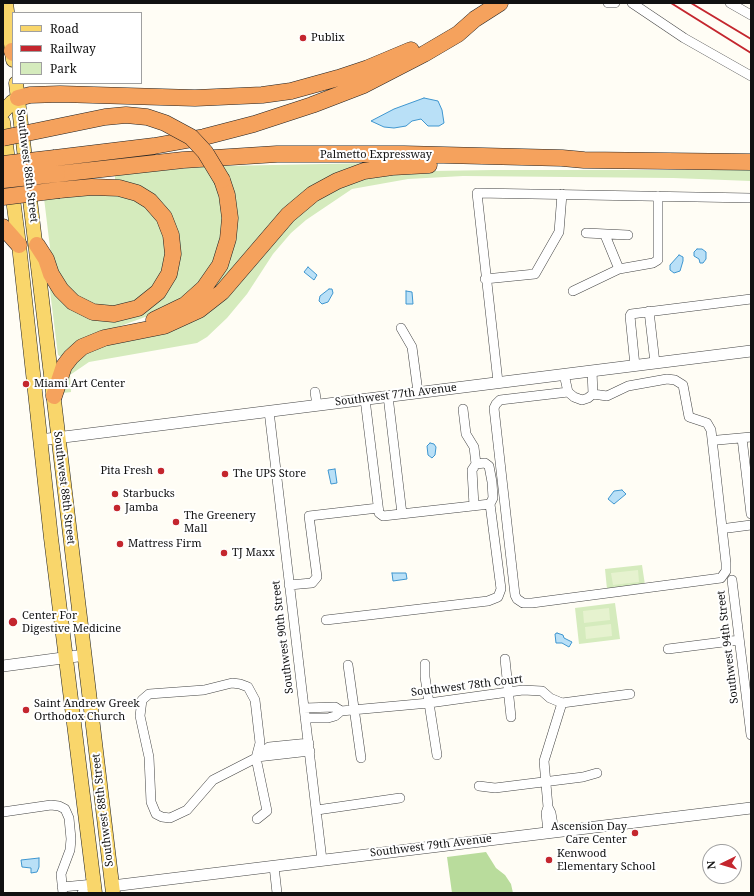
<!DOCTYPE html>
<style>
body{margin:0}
#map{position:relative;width:754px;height:896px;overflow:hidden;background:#fffdf5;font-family:"Noto Serif",serif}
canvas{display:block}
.frame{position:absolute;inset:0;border:4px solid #111;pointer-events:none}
.legend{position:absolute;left:12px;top:12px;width:130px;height:72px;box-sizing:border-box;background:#fff;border:1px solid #a0a0a0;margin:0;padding:5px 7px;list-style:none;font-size:12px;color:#111}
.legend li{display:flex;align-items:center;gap:8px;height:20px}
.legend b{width:20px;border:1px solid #a0a0a0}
.north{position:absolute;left:702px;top:844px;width:40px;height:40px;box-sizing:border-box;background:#fff;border:1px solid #a0a0a0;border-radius:50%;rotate:265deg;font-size:11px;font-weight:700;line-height:16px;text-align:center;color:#111}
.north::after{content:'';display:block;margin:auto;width:14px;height:18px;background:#c4262e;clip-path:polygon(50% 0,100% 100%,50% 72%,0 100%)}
</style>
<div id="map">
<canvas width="754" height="896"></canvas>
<div class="frame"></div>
<ul class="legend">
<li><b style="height:5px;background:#f9d66b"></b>Road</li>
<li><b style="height:5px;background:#c4262e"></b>Railway</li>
<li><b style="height:11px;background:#d5ebbd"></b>Park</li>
</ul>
<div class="north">N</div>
</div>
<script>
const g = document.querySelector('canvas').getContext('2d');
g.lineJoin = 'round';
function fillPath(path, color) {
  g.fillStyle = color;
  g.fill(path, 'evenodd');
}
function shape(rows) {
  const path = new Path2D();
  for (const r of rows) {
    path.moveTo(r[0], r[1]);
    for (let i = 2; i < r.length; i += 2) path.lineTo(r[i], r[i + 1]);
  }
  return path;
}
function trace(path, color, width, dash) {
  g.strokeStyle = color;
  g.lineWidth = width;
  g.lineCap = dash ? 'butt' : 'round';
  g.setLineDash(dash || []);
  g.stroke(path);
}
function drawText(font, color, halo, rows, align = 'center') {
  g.font = font + ' "Noto Serif",serif';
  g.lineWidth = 4;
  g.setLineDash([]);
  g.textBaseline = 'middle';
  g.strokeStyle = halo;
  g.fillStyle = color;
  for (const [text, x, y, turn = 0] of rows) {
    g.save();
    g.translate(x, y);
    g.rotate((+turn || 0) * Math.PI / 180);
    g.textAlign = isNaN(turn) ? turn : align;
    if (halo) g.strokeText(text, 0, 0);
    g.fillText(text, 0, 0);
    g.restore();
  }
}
fillPath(shape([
 [377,163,350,169,224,282,205,296,224,268,222,166],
 [208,166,214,178,224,212,219,248,207,274,189,293,156,313,96,335,63,358,58,355,49,283,93,315,158,298,174,229,115,182,115,175],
 [494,170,751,170,751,181,673,178,463,176,408,179,352,189,306,220,291,233,273,254,247,294,227,318,207,337,197,343,89,362,70,375,71,392,63,393,67,374,89,347,172,329,291,220,322,195,366,177,432,171],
 [83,193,123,194,150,209,166,235,165,271,144,298,115,309,82,302,60,279,51,256,44,198],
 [642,565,645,585,607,589,605,569],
 [615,603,620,639,579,644,575,608]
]), '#d5ebbd');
fillPath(shape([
 [486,852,496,868,505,875,511,884,513,893,452,893,447,857]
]), '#b9dc9c');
fillPath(shape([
 [638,570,639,582,613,585,611,573],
 [609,608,610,620,584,623,583,611],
 [611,624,612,636,586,639,585,627]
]), '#e6f2cf');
const water = shape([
 [424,98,438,101,442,110,444,123,439,126,428,126,421,119,412,121,406,126,394,128,384,127,371,121,394,109,424,98],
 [697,249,702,249,706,252,706,259,703,263,700,263,699,259,694,256,694,252,697,249],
 [679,255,683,257,683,261,680,271,674,273,670,270,670,265,679,255],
 [308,267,317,275,314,280,304,272,308,267],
 [329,289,332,289,333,293,328,302,322,304,319,301,320,296,329,289],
 [406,291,412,292,413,304,406,304,406,291],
 [430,443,434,444,436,447,435,455,432,458,428,455,427,446,430,443],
 [335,469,337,483,331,484,328,470,335,469],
 [622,490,626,494,614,504,608,499,614,491,622,490],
 [392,573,406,573,407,579,393,581,392,573],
 [557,633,563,635,564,638,572,642,569,647,562,643,556,643,555,634,557,633],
 [39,858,39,867,37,872,31,873,31,868,22,867,21,860,39,858]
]);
fillPath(water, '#b9e0f7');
trace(water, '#3f96cf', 1);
const minor = shape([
 [608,3,615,3],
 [632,3,684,38,751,76],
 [730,3,751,15],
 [586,233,628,235],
 [605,235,619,269],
 [485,279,535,274,559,232,562,194],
 [573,291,619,269,653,263,658,260,658,196],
 [649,311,655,363],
 [401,328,412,347,418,392],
 [635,366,630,316,631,314,751,299],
 [564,374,568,392,574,397,582,400,588,398,593,394,592,371],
 [498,382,477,193,751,198],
 [315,392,317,405],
 [568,392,500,400,496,404,494,408,515,595,517,599,523,603,532,603,721,578,726,571,726,563,711,430,707,423,689,417,683,385,675,380,667,379,628,386,607,396,593,394],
 [388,396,402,514],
 [463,409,466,434,474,447,476,464],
 [269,411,322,860],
 [742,438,751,514],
 [718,440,751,437],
 [474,506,472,470,476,464,485,463,489,466,492,482,493,498,490,504],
 [728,528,751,525],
 [732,580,751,735],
 [289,585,312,583,317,577,309,516,378,508],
 [326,620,488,601,498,597,501,589,490,504,383,516,379,513,365,399],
 [668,649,739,640],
 [505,659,511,717],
 [425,664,425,677,437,755],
 [348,665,361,758],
 [304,708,335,707,341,711],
 [305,718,328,718,335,716,341,711,429,703,523,690,542,691,550,698,562,703,630,694],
 [257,757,310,751],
 [479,786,495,788,583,777,597,773],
 [548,807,544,761,562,703],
 [317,810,400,798],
 [3,812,51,805,59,806,65,809,69,818,71,839,70,850,61,874,63,893],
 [257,819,267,811,256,758,260,743,255,700,248,687,240,684,232,683,204,690,149,694,142,700,140,716,149,757,151,802,156,814,162,817,170,818,187,810,213,780,256,758,269,747,309,743],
 [548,832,546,813,548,807,551,813,554,831],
 [274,866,277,893],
 [62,887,94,884],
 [82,893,86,893]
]);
const tertiary = shape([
 [40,440,751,351],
 [3,666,85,655],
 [112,886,751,808]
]);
const primary = shape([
 [6,3,13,60],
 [16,83,113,893],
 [3,112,12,102,18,98],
 [3,122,19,245,51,538,95,893]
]);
const motorway = shape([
 [12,51,13,53],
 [18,98,30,95,60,94,195,98,262,95,291,91,338,78,368,68,411,50],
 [55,158,154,146,204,137,254,124,312,105,364,85,424,54,458,34,475,19,500,3],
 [57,174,183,160,277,154,404,154,562,158,584,160,751,162],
 [3,227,19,245],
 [37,245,46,259,51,274,61,290,73,302,93,312,114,314,138,308,158,292,169,274,173,254,171,235,164,217,150,201,137,193,119,188,92,187,59,190],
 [154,320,185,305,204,288,220,265,228,239,230,218,227,195,222,180],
 [54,396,64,366,71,357,82,347,104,338,164,326,199,310,222,292,288,215,313,194,337,181,364,171,392,167,429,165]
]);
trace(minor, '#444', 10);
trace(tertiary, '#444', 12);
trace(primary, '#222', 15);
trace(motorway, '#222', 17);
trace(minor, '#fff', 9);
trace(tertiary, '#fff', 11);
trace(primary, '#f9d66b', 14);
trace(motorway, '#f5a25d', 16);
trace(shape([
 [671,3,751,53],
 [691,3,751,39]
]), '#c4262e', 2);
const motorwayBridge = shape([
 [3,138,105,117,126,115,147,117,165,123,191,137,205,152,222,180],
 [3,164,55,158],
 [3,180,57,174],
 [3,197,59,190]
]);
trace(motorwayBridge, '#222', 17, []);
trace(motorwayBridge, '#f5a25d', 16);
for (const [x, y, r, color] of [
 [303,38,4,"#c4262e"],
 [26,384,4,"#c4262e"],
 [161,471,4,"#c4262e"],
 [225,474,4,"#c4262e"],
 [115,494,4,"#c4262e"],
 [117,508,4,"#c4262e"],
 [176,522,4,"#c4262e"],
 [120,544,4,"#c4262e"],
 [224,553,4,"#c4262e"],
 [13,622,5,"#c4262e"],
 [26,710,4,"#c4262e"],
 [635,833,4,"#c4262e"],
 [549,860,4,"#c4262e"]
]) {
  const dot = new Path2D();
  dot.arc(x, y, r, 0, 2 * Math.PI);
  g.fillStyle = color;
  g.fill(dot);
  trace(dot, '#fff', 1.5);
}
drawText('11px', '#111', '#fff', [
 ["Publix",311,38],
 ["Miami Art Center",34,384],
 ["Pita Fresh",153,471,"right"],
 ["The UPS Store",233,474],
 ["Starbucks",123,494],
 ["Jamba",125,508],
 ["The Greenery",184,516],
 ["Mall",184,529],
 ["Mattress Firm",128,544],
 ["TJ Maxx",232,553],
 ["Center For",22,616],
 ["Digestive Medicine",22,629],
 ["Saint Andrew Greek",34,704],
 ["Orthodox Church",34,717],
 ["Ascension Day",627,827,"right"],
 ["Care Center",627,840,"right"],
 ["Kenwood",557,854],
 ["Elementary School",557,867]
], 'left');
drawText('11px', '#111', '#fff', [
 ["Palmetto Expressway",376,155],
 ["Southwest 88th Street",27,166,83],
 ["Southwest 77th Avenue",396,395,-7],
 ["Southwest 88th Street",64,488,83],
 ["Southwest 90th Street",283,637,-97],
 ["Southwest 94th Street",728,647,-97],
 ["Southwest 78th Court",467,686,-7],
 ["Southwest 88th Street",103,810,-97],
 ["Southwest 79th Avenue",431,846,-7]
]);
</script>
